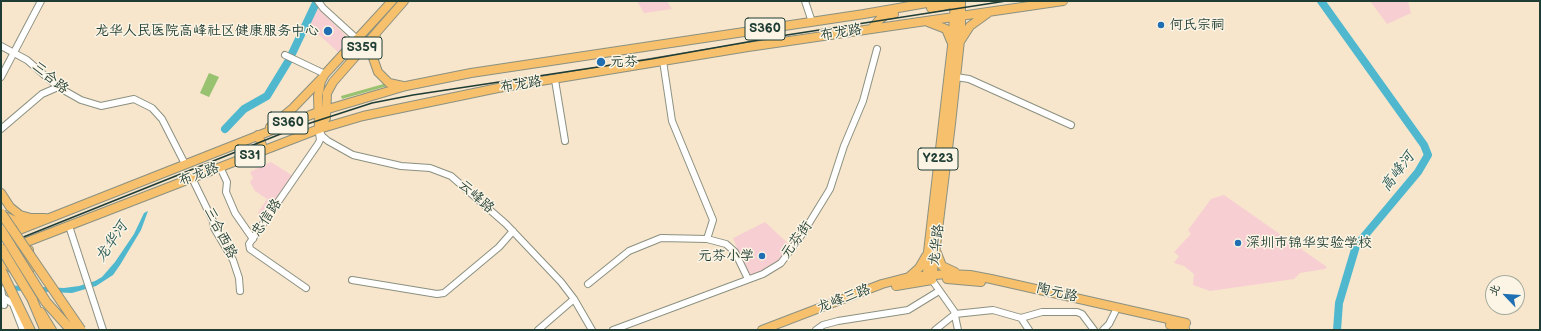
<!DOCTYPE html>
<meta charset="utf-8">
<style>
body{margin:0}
#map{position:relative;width:1541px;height:331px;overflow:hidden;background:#f7e5cc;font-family:"Balsamiq Sans","LXGW WenKai TC",sans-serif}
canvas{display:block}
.frame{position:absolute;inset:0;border:2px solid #1f3d34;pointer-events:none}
.north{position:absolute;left:1485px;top:275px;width:40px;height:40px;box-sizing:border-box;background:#fcf5e5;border:1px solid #a4ab9e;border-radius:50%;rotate:295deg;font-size:11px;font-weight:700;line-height:16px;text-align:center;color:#1f3d34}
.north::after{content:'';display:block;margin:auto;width:14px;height:18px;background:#1f6fb2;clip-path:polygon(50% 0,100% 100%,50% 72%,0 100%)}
</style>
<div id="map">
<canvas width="1541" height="331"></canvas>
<div class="frame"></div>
<div class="north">北</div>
</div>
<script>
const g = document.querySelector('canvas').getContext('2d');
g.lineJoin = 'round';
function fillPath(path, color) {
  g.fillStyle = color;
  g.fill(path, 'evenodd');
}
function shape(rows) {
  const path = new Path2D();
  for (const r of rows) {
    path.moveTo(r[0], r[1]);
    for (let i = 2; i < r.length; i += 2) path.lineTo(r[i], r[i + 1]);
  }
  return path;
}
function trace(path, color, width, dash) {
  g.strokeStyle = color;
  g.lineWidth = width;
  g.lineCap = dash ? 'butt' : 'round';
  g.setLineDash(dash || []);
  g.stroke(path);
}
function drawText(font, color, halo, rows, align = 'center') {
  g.font = font + ' "Balsamiq Sans","LXGW WenKai TC",sans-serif';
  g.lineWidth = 3;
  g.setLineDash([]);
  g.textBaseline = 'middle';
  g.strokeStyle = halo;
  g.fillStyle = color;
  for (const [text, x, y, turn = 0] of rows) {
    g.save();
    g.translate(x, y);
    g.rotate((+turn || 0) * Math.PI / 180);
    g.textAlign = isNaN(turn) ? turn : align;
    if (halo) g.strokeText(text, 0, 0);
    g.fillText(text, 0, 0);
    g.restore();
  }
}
fillPath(shape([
 [637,1,667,1,672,9,644,13],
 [1370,1,1408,1,1411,13,1387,24],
 [318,8,345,35,344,47,338,52,308,25],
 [271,162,293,176,265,218,258,213,267,199,255,191,250,182,253,178,250,172],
 [1224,195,1327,267,1325,269,1300,273,1294,279,1210,291,1193,285,1194,274,1184,266,1174,263,1179,256,1174,252,1191,234,1188,230,1211,199],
 [765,222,792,247,776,265,748,277,733,238]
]), '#f7cfd2');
fillPath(shape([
 [209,73,219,77,209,97,200,93],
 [387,83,391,85,342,99,341,96]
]), '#98c26f');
fillPath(shape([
 [148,211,141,230,120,265,113,275,96,286,72,293,1,290,1,285,64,288,79,286,95,281,102,277,115,262,134,234,144,213]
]), '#50b8ce');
trace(shape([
 [1321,1,1424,145,1428,155,1418,172,1356,246,1339,303,1337,330],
 [225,129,244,109,267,96,289,60,317,1]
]), '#50b8ce', 8);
const minor = shape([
 [318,1,323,8,357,39],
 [805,1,812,22],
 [1,46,27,60,58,87,81,100,101,106,134,99,152,108,162,119,185,164],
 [285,55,325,74],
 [663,61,672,121,713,220,707,239],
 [1,77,41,1],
 [956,77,969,79,1071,125],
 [555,80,565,141],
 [1,129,42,94,58,87],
 [319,129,322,136,328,141,353,155,401,166,430,168,451,176,506,224,561,282,574,299,592,330],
 [220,167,227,182,226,192,235,213,253,239],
 [192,178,213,221,214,228,233,260,239,278,240,291],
 [69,226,103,330],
 [352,280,437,294,444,293,499,247,513,231],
 [932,280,954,311,958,330],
 [588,284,629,251,661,238,707,239,726,244,735,252,748,279],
 [306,288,250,249,249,244,318,144,320,140,319,133],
 [1,289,4,305],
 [4,298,13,304,23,330],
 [1021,318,1029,330],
 [538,330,574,299],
 [613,330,763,274,781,263,803,233,830,189,844,146,863,101,877,49],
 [816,330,823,325,838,321,908,310,939,291],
 [935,330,955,314,993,310,1021,318,1042,312,1077,312,1082,314,1094,330],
 [1103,330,1109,324,1115,312]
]);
const major = shape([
 [931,8,947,5,954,1],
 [928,22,946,29,951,41],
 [872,28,880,19,886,15,894,14],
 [376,34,372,55,378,72,389,83,403,86],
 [961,40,970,26,988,13],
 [270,127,293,108,321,79],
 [319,129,326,118,327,93,333,82,404,1],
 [319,129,318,96,321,81,325,74,392,1],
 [258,135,264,150],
 [1,193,10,207,20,215,31,218,45,218],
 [2,215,20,223,32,224],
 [9,234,318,112,406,86,471,73,864,14,938,1],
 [6,250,319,129,363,116,498,88,748,47,1063,1],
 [29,250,30,269],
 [937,253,942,266,955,272],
 [1,260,13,269],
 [910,276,919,268,926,256],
 [930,278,927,275,928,252,952,46,955,1],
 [932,279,951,124,961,31,961,1],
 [947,279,981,282],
 [896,286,932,280],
 [41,312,52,330],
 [1170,325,1185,329],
 [762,330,882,284,909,277,948,274,970,275,991,279,1186,323]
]);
const highway = shape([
 [1,270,30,330],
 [32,299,45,330]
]);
trace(minor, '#8b9180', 8);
trace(major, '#8b9180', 10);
trace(highway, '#8b9180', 11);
trace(minor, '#fff', 6);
trace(major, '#f7c06c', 8);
trace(highway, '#f7c06c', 9);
trace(shape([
 [1,246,298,127,372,103,413,95,651,59,787,35,1006,1]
]), '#1f3d34', 1.5);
const highwayBridge = shape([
 [1,213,81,330],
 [1,230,46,302,71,330],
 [1,248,32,299]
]);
trace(highwayBridge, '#8b9180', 11, []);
trace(highwayBridge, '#f7c06c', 9);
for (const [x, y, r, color] of [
 [1161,25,4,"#1f6fb2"],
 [328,31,5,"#1f6fb2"],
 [601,62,5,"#1f6fb2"],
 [1238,243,4,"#1f6fb2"],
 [762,256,4,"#1f6fb2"]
]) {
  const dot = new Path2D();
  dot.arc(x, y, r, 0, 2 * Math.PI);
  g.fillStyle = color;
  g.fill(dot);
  trace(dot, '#fcf5e5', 1.5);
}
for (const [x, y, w] of [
 [765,29,40],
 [362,48,40],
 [288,123,40],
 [250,156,30],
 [938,159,40]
]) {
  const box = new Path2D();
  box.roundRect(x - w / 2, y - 11, w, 22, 3);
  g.fillStyle = '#fcf5e5';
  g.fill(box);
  trace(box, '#1f3d34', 1);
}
drawText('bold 13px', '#1f3d34', null, [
 ["S360",765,29],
 ["S359",362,48],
 ["S360",288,123],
 ["S31",250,156],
 ["Y223",938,159]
]);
drawText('14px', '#1f3d34', '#fcf5e5', [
 ["何氏宗祠",1169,25],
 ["龙华人民医院高峰社区健康服务中心",319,31,"right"],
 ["元芬",610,62],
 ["深圳市锦华实验学校",1246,243],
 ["元芬小学",754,256,"right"]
], 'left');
drawText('14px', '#1f3d34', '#fcf5e5', [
 ["布龙路",841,33,-9],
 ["三合路",50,78,39],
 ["布龙路",521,85,-9],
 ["布龙路",199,175,-21],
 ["云峰路",476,197,41],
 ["忠信路",267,218,-56],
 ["三合西路",220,233,63],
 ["元芬街",797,240,-54],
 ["龙华路",937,245,-83],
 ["陶元路",1057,293,13],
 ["龙峰三路",844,299,-21]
]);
drawText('italic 15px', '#2b5c5a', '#fcf5e5', [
 ["高峰河",1398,172,-53],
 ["龙华河",112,242,-56]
]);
</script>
